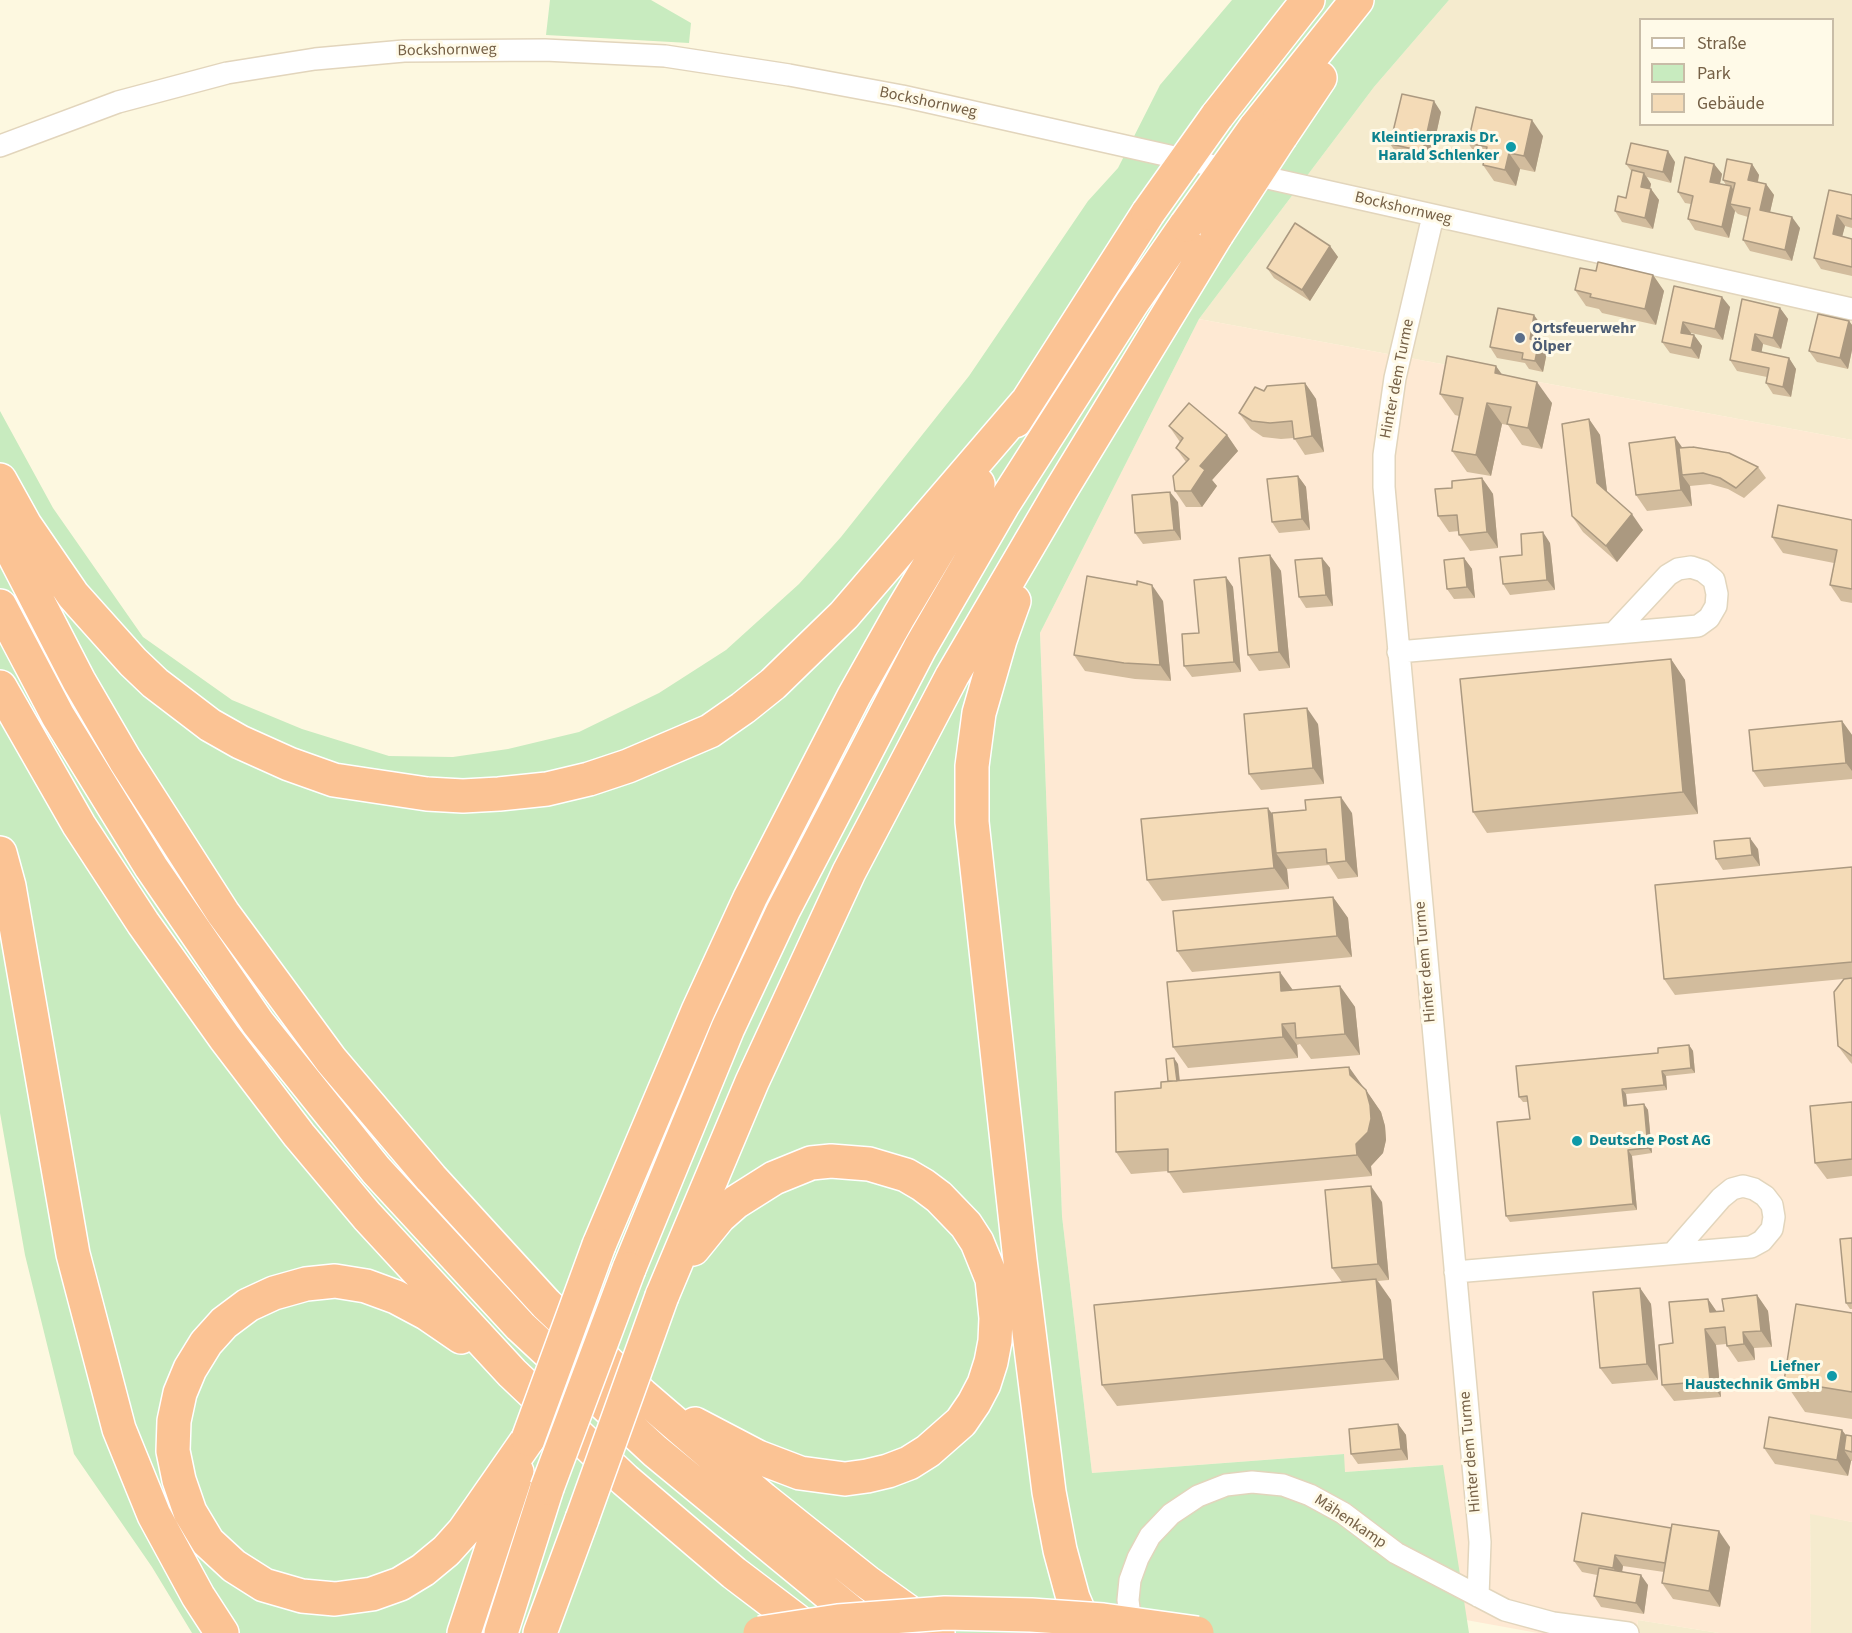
<!DOCTYPE html>
<meta charset="utf-8">
<style>
body{margin:0}
#map{position:relative;width:1852px;height:1633px;overflow:hidden;background:#fdf8e0;font-family:"Source Sans 3",sans-serif}
canvas{display:block}
.legend{position:absolute;left:1639px;top:18px;width:195px;height:108px;box-sizing:border-box;background:#fffae8;border:2px solid #c8bca7;margin:0;padding:8px 10px;list-style:none;font-size:18px;color:#756046}
.legend li{display:flex;align-items:center;gap:12px;height:30px}
.legend b{width:30px;border:2px solid #c8bca7}
</style>
<div id="map">
<canvas width="1852" height="1633"></canvas>
<ul class="legend">
<li><b style="height:8px;background:#fff"></b>Straße</li>
<li><b style="height:16px;background:#c8ebbf"></b>Park</li>
<li><b style="height:16px;background:#f4dbb7"></b>Gebäude</li>
</ul>
</div>
<script>
const g = document.querySelector('canvas').getContext('2d');
g.lineJoin = 'round';
function fillPath(path, color) {
  g.fillStyle = color;
  g.fill(path, 'evenodd');
}
function shape(rows) {
  const path = new Path2D();
  for (const r of rows) {
    path.moveTo(r[0], r[1]);
    for (let i = 2; i < r.length; i += 2) path.lineTo(r[i], r[i + 1]);
  }
  return path;
}
function trace(path, color, width, dash) {
  g.strokeStyle = color;
  g.lineWidth = width;
  g.lineCap = dash ? 'butt' : 'round';
  g.setLineDash(dash || []);
  g.stroke(path);
}
function drawText(font, color, halo, rows, align = 'center') {
  g.font = font + ' "Source Sans 3",sans-serif';
  g.lineWidth = 6;
  g.setLineDash([]);
  g.textBaseline = 'middle';
  g.strokeStyle = halo;
  g.fillStyle = color;
  for (const [text, x, y, turn = 0] of rows) {
    g.save();
    g.translate(x, y);
    g.rotate((+turn || 0) * Math.PI / 180);
    g.textAlign = isNaN(turn) ? turn : align;
    if (halo) g.strokeText(text, 0, 0);
    g.fillText(text, 0, 0);
    g.restore();
  }
}
fillPath(shape([
 [1449,0,1852,0,1852,440,1199,319,1374,87],
 [1640,20,1832,20,1832,124,1640,124],
 [1810,1513,1852,1522,1852,1633,1811,1633],
 [1638,1620,1719,1633,1636,1633]
]), '#f5ebce');
fillPath(shape([
 [1199,319,1852,440,1852,1522,1810,1514,1811,1633,1719,1633,1638,1620,1636,1633,1538,1633,1466,1620,1442,1465,1344,1472,1343,1454,1092,1473,1062,1216,1040,633]
]), '#fee9d3');
fillPath(shape([
 [550,0,651,0,691,23,689,43,546,35],
 [1232,0,1449,0,1374,87,1199,319,1040,633,1062,1216,1092,1473,1344,1454,1345,1472,1443,1465,1469,1633,192,1633,152,1567,74,1454,25,1255,0,1113,0,411,53,508,143,637,232,700,302,729,389,756,453,757,508,749,579,732,659,693,726,650,799,584,841,537,969,376,1088,201,1118,168,1160,85]
]), '#c8ebbf');
const minor = shape([
 [0,146,118,102,227,73,315,59,404,51,545,50,665,56,789,75,902,96,1852,309],
 [1433,216,1395,378,1384,455,1384,487,1480,1542,1478,1596],
 [1398,652,1698,626,1709,618,1716,606,1717,594,1714,580,1703,571,1691,567,1678,569,1668,575,1614,633],
 [1455,1272,1751,1247,1762,1241,1772,1229,1774,1217,1772,1205,1765,1196,1754,1189,1743,1186,1732,1189,1721,1198,1673,1253],
 [1132,1633,1128,1600,1130,1580,1138,1558,1150,1536,1171,1514,1198,1496,1226,1485,1252,1482,1283,1485,1310,1495,1343,1513,1396,1553,1505,1610,1553,1623,1628,1633]
]);
const motorway = shape([
 [1217,116,1308,0],
 [1255,128,1357,0],
 [1281,136,1320,78],
 [1015,421,1148,213],
 [0,480,25,525,73,595,133,662,155,683,210,725,240,742,289,764,334,780,427,794,463,796,499,794,547,789,589,779,628,766,710,731,743,708,773,684,844,615,1026,403],
 [0,528,79,681,125,760,223,913,331,1060,431,1178,546,1304,642,1395,763,1499,867,1582,938,1633],
 [1014,601,1000,640,979,713,972,766,972,822,1020,1260,1049,1492,1060,1550,1073,1598,1088,1633],
 [0,606,58,716,151,867,258,1023,376,1170,520,1326,655,1451,875,1632],
 [0,687,79,825,143,923,225,1038,299,1135,367,1216,512,1373,625,1480,734,1573,813,1633],
 [0,853,9,886,73,1254,119,1429,154,1515,198,1596,222,1633],
 [599,1245,698,1011,750,898,854,696,899,616,978,484],
 [693,1249,719,1217,736,1202,774,1178,811,1163,831,1161,869,1164,906,1175,923,1185,939,1197,966,1225,977,1242,992,1279,996,1318,995,1341,991,1362,984,1384,974,1403,961,1422,928,1451,909,1463,888,1471,867,1476,845,1479,800,1473,758,1457,695,1424],
 [629,1269,728,1028,783,911,920,648,1004,503,1132,303,1186,225],
 [662,1296,752,1082,849,872,952,676,1061,490,1217,234],
 [461,1337,426,1313,396,1297,366,1286,335,1281,306,1284,274,1293,248,1305,224,1323,206,1343,190,1369,180,1393,174,1421,173,1451,179,1480,190,1512,208,1542,234,1566,264,1585,302,1596,335,1599,372,1594,400,1584,423,1570,446,1551,464,1531,528,1439],
 [464,1633,517,1472],
 [501,1633,547,1488],
 [540,1633,582,1519]
]);
trace(minor, '#e2d5bc', 24);
trace(motorway, '#fff', 36);
trace(minor, '#fff', 21);
trace(motorway, '#fbc394', 33);
const motorwayBridge = shape([
 [1148,213,1217,116],
 [1186,225,1255,128],
 [1217,234,1281,136],
 [528,1439,599,1245],
 [547,1488,629,1269],
 [582,1519,662,1296],
 [760,1633,838,1621,945,1613,1031,1615,1103,1620,1197,1633]
]);
trace(motorwayBridge, '#fff', 36, []);
trace(motorwayBridge, '#fbc394', 33);
fillPath(shape([
 [1441,112,1430,162,1398,155,1390,144],
 [1543,136,1535,172,1520,169,1516,186,1494,181,1483,165,1484,160,1479,159,1468,143],
 [1675,162,1671,183,1647,177,1651,184,1650,189,1651,189,1659,200,1653,229,1622,222,1615,211,1626,198,1632,172,1626,164],
 [1714,164,1722,174,1720,184,1726,185,1723,180,1752,164,1759,175,1758,182,1766,184,1774,195,1770,212,1800,228,1792,261,1750,251,1743,240,1748,217,1738,214,1735,211,1729,238,1695,230,1688,219,1691,204,1685,203,1678,192],
 [1829,190,1852,195,1852,228,1845,226,1842,236,1852,239,1852,276,1821,269,1814,258],
 [1330,246,1338,257,1310,301,1274,278,1267,268],
 [1596,271,1653,275,1664,291,1656,325,1602,313,1599,309,1586,306,1575,290],
 [1674,286,1730,307,1723,340,1691,333,1691,334,1694,335,1702,346,1699,359,1670,353,1662,342],
 [1780,308,1788,319,1781,349,1763,344,1761,352,1789,358,1796,369,1791,397,1773,394,1766,383,1767,377,1737,371,1730,360],
 [1849,321,1852,325,1852,350,1848,369,1817,362,1809,351],
 [1542,326,1539,341,1547,352,1543,372,1529,369,1525,363,1497,358,1490,347],
 [1503,375,1552,403,1542,449,1522,445,1508,425,1502,424,1491,476,1467,472,1452,451,1459,416,1455,415,1440,394],
 [1305,383,1316,399,1324,452,1305,455,1294,438,1281,439,1263,437,1251,429,1239,413,1264,391],
 [1589,419,1600,435,1607,492,1643,530,1617,562,1583,532,1572,516],
 [1169,426,1227,435,1238,451,1212,480,1217,486,1202,507,1186,507,1175,491,1186,462,1176,448,1180,442],
 [1682,447,1758,467,1766,478,1744,498,1728,489,1710,484,1690,486,1692,506,1647,511,1636,495],
 [1298,476,1306,487,1310,530,1279,533,1272,522],
 [1482,478,1493,494,1498,548,1470,551,1459,535,1459,531,1449,532,1438,516,1452,488],
 [1178,502,1181,540,1143,544,1135,533],
 [1852,520,1852,603,1841,601,1830,585,1834,563,1783,553,1772,537],
 [1550,543,1555,590,1510,595,1503,584,1522,555],
 [1270,555,1281,571,1290,668,1259,671,1248,655],
 [1322,558,1330,568,1333,606,1306,608,1299,597],
 [1464,558,1472,569,1475,598,1454,599,1447,589],
 [1226,577,1233,587,1241,672,1192,677,1184,666],
 [1163,601,1171,681,1135,679,1085,671,1074,655],
 [1671,659,1685,680,1698,814,1487,833,1473,812],
 [1842,721,1852,735,1852,779,1764,787,1753,771],
 [1318,724,1324,784,1261,790,1249,774],
 [1272,813,1352,813,1358,877,1338,879,1329,865,1287,869,1289,889,1162,901,1147,880],
 [1758,849,1760,866,1723,870,1716,859],
 [1852,867,1852,1064,1850,1062,1838,1046,1843,979,1675,995,1664,979],
 [1333,897,1348,918,1352,957,1192,972,1177,951],
 [1340,986,1355,1007,1360,1055,1311,1059,1300,1044,1297,1045,1298,1058,1188,1068,1173,1047,1292,990],
 [1689,1045,1693,1051,1695,1073,1666,1076,1667,1090,1626,1094,1627,1106,1644,1104,1648,1110,1652,1153,1632,1156,1637,1210,1510,1222,1506,1216,1530,1119,1528,1102,1523,1102,1519,1097,1658,1053],
 [1178,1064,1180,1080,1364,1088,1381,1112,1385,1126,1386,1140,1383,1153,1371,1166,1372,1176,1183,1193,1168,1171,1131,1174,1116,1152,1161,1088,1168,1081],
 [1852,1102,1852,1176,1827,1179,1815,1163],
 [1382,1202,1389,1280,1378,1281,1391,1300,1399,1380,1117,1406,1102,1385,1342,1282,1332,1268],
 [1852,1238,1852,1309,1850,1309,1846,1303],
 [1640,1288,1651,1304,1658,1380,1612,1384,1600,1368],
 [1757,1295,1768,1311,1772,1347,1754,1348,1755,1360,1738,1362,1727,1346,1726,1344,1716,1345,1721,1397,1674,1401,1662,1385,1673,1343,1708,1299,1717,1312,1724,1311],
 [1852,1313,1852,1419,1805,1412,1784,1381],
 [1398,1424,1406,1435,1408,1460,1358,1464,1351,1454],
 [1846,1435,1852,1436,1852,1461,1851,1461,1848,1476,1775,1464,1764,1448],
 [1582,1513,1730,1547,1720,1607,1673,1599,1662,1583,1664,1572,1623,1566,1622,1571,1648,1585,1644,1614,1601,1607,1594,1596,1597,1575,1582,1572,1574,1561]
]), '#d2bc9d');
fillPath(shape([
 [1434,101,1441,112,1430,162,1423,151],
 [1532,120,1543,136,1535,172,1524,156],
 [1668,151,1675,162,1671,183,1663,172],
 [1509,153,1520,169,1516,186,1505,170],
 [1714,164,1722,174,1718,192,1710,182],
 [1752,164,1759,175,1756,190,1748,180],
 [1644,173,1651,184,1648,198,1641,187],
 [1766,184,1774,195,1768,221,1760,210],
 [1731,186,1738,197,1730,204,1735,211,1729,238,1722,227],
 [1651,189,1659,200,1653,229,1645,218],
 [1837,215,1845,226,1840,245,1833,234],
 [1792,217,1800,228,1792,261,1785,250],
 [1330,246,1338,257,1310,301,1302,290],
 [1653,275,1664,291,1656,325,1645,309],
 [1722,297,1730,307,1723,340,1715,329],
 [1780,308,1788,319,1781,349,1773,338],
 [1534,315,1542,326,1537,350,1530,339],
 [1849,321,1852,325,1852,350,1848,369,1840,358],
 [1683,322,1691,333,1689,343,1681,333],
 [1755,334,1763,344,1760,361,1752,350],
 [1694,335,1702,346,1699,359,1691,348],
 [1539,341,1547,352,1543,372,1535,361],
 [1789,358,1796,369,1791,397,1783,387],
 [1496,366,1511,387,1495,373],
 [1537,382,1552,403,1542,449,1528,428],
 [1305,383,1316,399,1324,452,1312,436],
 [1487,403,1502,424,1491,476,1476,455],
 [1589,419,1600,435,1608,499,1597,483],
 [1227,435,1238,451,1212,480,1217,486,1202,507,1191,491,1200,466],
 [1675,437,1686,453,1682,475,1690,486,1692,506,1681,490],
 [1298,476,1306,487,1310,530,1302,519],
 [1482,478,1493,494,1498,548,1487,532],
 [1170,492,1178,502,1181,540,1174,530],
 [1632,514,1643,530,1617,562,1606,546],
 [1543,532,1550,543,1555,590,1547,580],
 [1270,555,1281,571,1290,668,1279,652],
 [1322,558,1330,568,1333,606,1326,595],
 [1464,558,1472,569,1475,598,1467,587],
 [1226,577,1233,587,1241,672,1234,662],
 [1152,585,1163,601,1171,681,1160,665],
 [1671,659,1685,680,1698,814,1683,792],
 [1307,708,1318,724,1324,784,1313,768],
 [1842,721,1852,735,1852,771,1846,763],
 [1341,797,1352,813,1358,877,1346,861],
 [1268,808,1283,829,1276,853,1287,869,1289,889,1274,868],
 [1750,838,1758,849,1760,866,1752,855],
 [1333,897,1348,918,1352,957,1337,936],
 [1280,972,1295,993,1281,991],
 [1340,986,1355,1007,1360,1055,1345,1034],
 [1282,1024,1297,1045,1298,1058,1283,1037],
 [1689,1045,1693,1051,1695,1073,1691,1068],
 [1174,1058,1178,1064,1180,1086,1177,1081],
 [1349,1067,1364,1088,1350,1075],
 [1662,1071,1666,1076,1667,1090,1664,1085],
 [1622,1089,1626,1094,1628,1111,1624,1106],
 [1366,1090,1381,1112,1385,1126,1386,1140,1383,1153,1371,1166,1372,1176,1357,1155,1356,1144],
 [1644,1104,1648,1110,1652,1153,1648,1148],
 [1628,1150,1632,1156,1637,1210,1633,1204],
 [1371,1186,1382,1202,1389,1280,1378,1264],
 [1376,1279,1391,1300,1399,1380,1384,1359],
 [1640,1288,1651,1304,1658,1380,1647,1364],
 [1757,1295,1768,1311,1772,1347,1761,1331],
 [1708,1299,1719,1315,1721,1328,1710,1312],
 [1705,1329,1716,1345,1721,1397,1710,1381],
 [1743,1332,1754,1348,1755,1360,1744,1344],
 [1398,1424,1406,1435,1408,1460,1401,1449],
 [1842,1430,1852,1443,1844,1450,1851,1461,1848,1476,1837,1460],
 [1719,1531,1730,1547,1720,1607,1709,1591],
 [1615,1555,1623,1566,1621,1578,1613,1568],
 [1641,1575,1648,1585,1644,1614,1636,1603]
]), '#ab9980');
const building = shape([
 [1402,94,1434,101,1423,151,1390,144,1402,94],
 [1476,107,1532,120,1524,156,1509,153,1505,170,1483,165,1487,147,1468,143,1476,107],
 [1631,143,1668,151,1663,172,1626,164,1631,143],
 [1685,157,1714,164,1710,182,1731,186,1722,227,1688,219,1693,196,1678,192,1685,157],
 [1727,159,1752,164,1748,180,1766,184,1760,210,1792,217,1785,250,1743,240,1750,208,1730,204,1735,183,1723,180,1727,159],
 [1632,170,1644,173,1641,187,1651,189,1645,218,1615,211,1618,196,1626,198,1632,170],
 [1829,190,1852,195,1852,219,1837,215,1833,234,1852,239,1852,267,1814,258,1829,190],
 [1295,223,1330,246,1302,290,1267,268,1295,223],
 [1598,262,1653,275,1645,309,1590,297,1591,294,1575,290,1580,268,1596,271,1598,262],
 [1674,286,1722,297,1715,329,1683,322,1681,333,1694,335,1691,348,1662,342,1674,286],
 [1742,299,1780,308,1773,338,1755,334,1752,350,1789,358,1783,387,1766,383,1769,368,1730,360,1742,299],
 [1498,308,1534,315,1530,339,1539,341,1535,361,1522,359,1523,353,1490,347,1498,308],
 [1818,314,1849,321,1840,358,1809,351,1818,314],
 [1447,356,1496,366,1495,373,1537,382,1528,428,1507,424,1511,407,1487,403,1476,455,1452,451,1463,398,1440,394,1447,356],
 [1305,383,1312,436,1294,439,1292,421,1270,423,1252,421,1239,413,1255,387,1264,391,1267,386,1305,383],
 [1189,403,1227,435,1200,466,1205,470,1191,491,1175,491,1173,476,1189,459,1176,448,1183,438,1169,426,1189,403],
 [1589,419,1597,483,1632,514,1606,546,1572,516,1562,424,1589,419],
 [1675,437,1681,490,1636,495,1629,443,1675,437],
 [1693,447,1729,453,1758,467,1736,488,1720,478,1703,473,1682,475,1679,448,1693,447],
 [1298,476,1302,519,1272,522,1267,479,1298,476],
 [1482,478,1487,532,1459,535,1457,515,1438,516,1435,489,1452,488,1452,481,1482,478],
 [1170,492,1174,530,1135,533,1132,495,1170,492],
 [1778,505,1852,520,1852,589,1830,585,1837,550,1772,537,1778,505],
 [1543,532,1547,580,1503,584,1500,557,1522,555,1521,534,1543,532],
 [1270,555,1279,652,1248,655,1239,558,1270,555],
 [1322,558,1326,595,1299,597,1295,560,1322,558],
 [1464,558,1467,587,1447,589,1444,560,1464,558],
 [1087,576,1137,585,1137,581,1152,585,1160,665,1124,663,1074,655,1087,576],
 [1226,577,1234,662,1184,666,1182,634,1199,633,1194,580,1226,577],
 [1671,659,1683,792,1473,812,1460,679,1671,659],
 [1307,708,1313,768,1249,774,1244,714,1307,708],
 [1842,721,1846,763,1753,771,1749,730,1842,721],
 [1341,797,1346,861,1327,863,1326,849,1276,853,1272,813,1306,810,1305,800,1341,797],
 [1268,808,1274,868,1147,880,1141,819,1268,808],
 [1750,838,1752,855,1716,859,1714,841,1750,838],
 [1852,867,1852,962,1664,979,1655,885,1852,867],
 [1333,897,1337,936,1177,951,1173,911,1333,897],
 [1280,972,1281,991,1340,986,1345,1034,1296,1038,1295,1023,1282,1024,1283,1037,1173,1047,1167,982,1280,972],
 [1852,978,1852,1056,1838,1046,1834,992,1844,979,1852,978],
 [1689,1045,1691,1068,1662,1071,1664,1085,1622,1089,1624,1106,1644,1104,1648,1148,1628,1150,1633,1204,1506,1216,1497,1122,1530,1119,1527,1096,1519,1097,1516,1066,1658,1053,1658,1048,1689,1045],
 [1174,1058,1177,1081,1168,1081,1166,1059,1174,1058],
 [1349,1067,1350,1075,1366,1090,1370,1105,1371,1119,1368,1132,1356,1144,1357,1155,1168,1172,1168,1149,1116,1152,1115,1092,1161,1088,1161,1082,1349,1067],
 [1852,1102,1852,1159,1815,1163,1810,1106,1852,1102],
 [1371,1186,1378,1264,1332,1268,1325,1190,1371,1186],
 [1852,1238,1852,1303,1846,1303,1840,1239,1852,1238],
 [1376,1279,1384,1359,1102,1385,1094,1305,1376,1279],
 [1640,1288,1647,1364,1600,1368,1593,1292,1640,1288],
 [1757,1295,1761,1331,1743,1332,1744,1344,1727,1346,1725,1327,1705,1329,1710,1381,1662,1385,1659,1345,1673,1343,1669,1302,1708,1299,1710,1312,1724,1311,1722,1299,1757,1295],
 [1796,1304,1852,1313,1852,1392,1784,1381,1796,1304],
 [1769,1417,1842,1430,1837,1460,1764,1448,1769,1417],
 [1398,1424,1401,1449,1351,1454,1349,1429,1398,1424],
 [1846,1435,1852,1436,1852,1452,1844,1450,1846,1435],
 [1582,1513,1671,1528,1665,1563,1615,1555,1613,1568,1574,1561,1582,1513],
 [1672,1524,1719,1531,1709,1591,1662,1583,1672,1524],
 [1599,1568,1641,1575,1636,1603,1594,1596,1599,1568]
]);
fillPath(building, '#f4dbb7');
trace(building, '#ab9980', 1.5);
for (const [x, y, r, color] of [
 [1511,147,6,"#0f9aa8"],
 [1520,338,6,"#5c6f8a"],
 [1577,1141,6,"#0f9aa8"],
 [1832,1376,6,"#0f9aa8"]
]) {
  const dot = new Path2D();
  dot.arc(x, y, r, 0, 2 * Math.PI);
  g.fillStyle = color;
  g.fill(dot);
  trace(dot, '#fffae8', 2);
}
drawText('16px', '#756046', '#fffae8', [
 ["Bockshornweg",447,51,-1],
 ["Bockshornweg",928,103,12],
 ["Bockshornweg",1403,209,13],
 ["Hinter dem Turme",1398,379,-79],
 ["Hinter dem Turme",1426,962,-95],
 ["Hinter dem Turme",1471,1452,-95],
 ["Mähenkamp",1350,1522,34]
]);
drawText('bold 16px', '#0d838f', '#fffae8', [
 ["Kleintierpraxis Dr.",1499,138],
 ["Harald Schlenker",1499,156],
 ["Deutsche Post AG",1589,1141,"left"],
 ["Liefner",1820,1367],
 ["Haustechnik GmbH",1820,1385]
], 'right');
drawText('bold 16px', '#4e5e75', '#fffae8', [
 ["Ortsfeuerwehr",1532,329],
 ["Ölper",1532,347]
], 'left');
</script>
